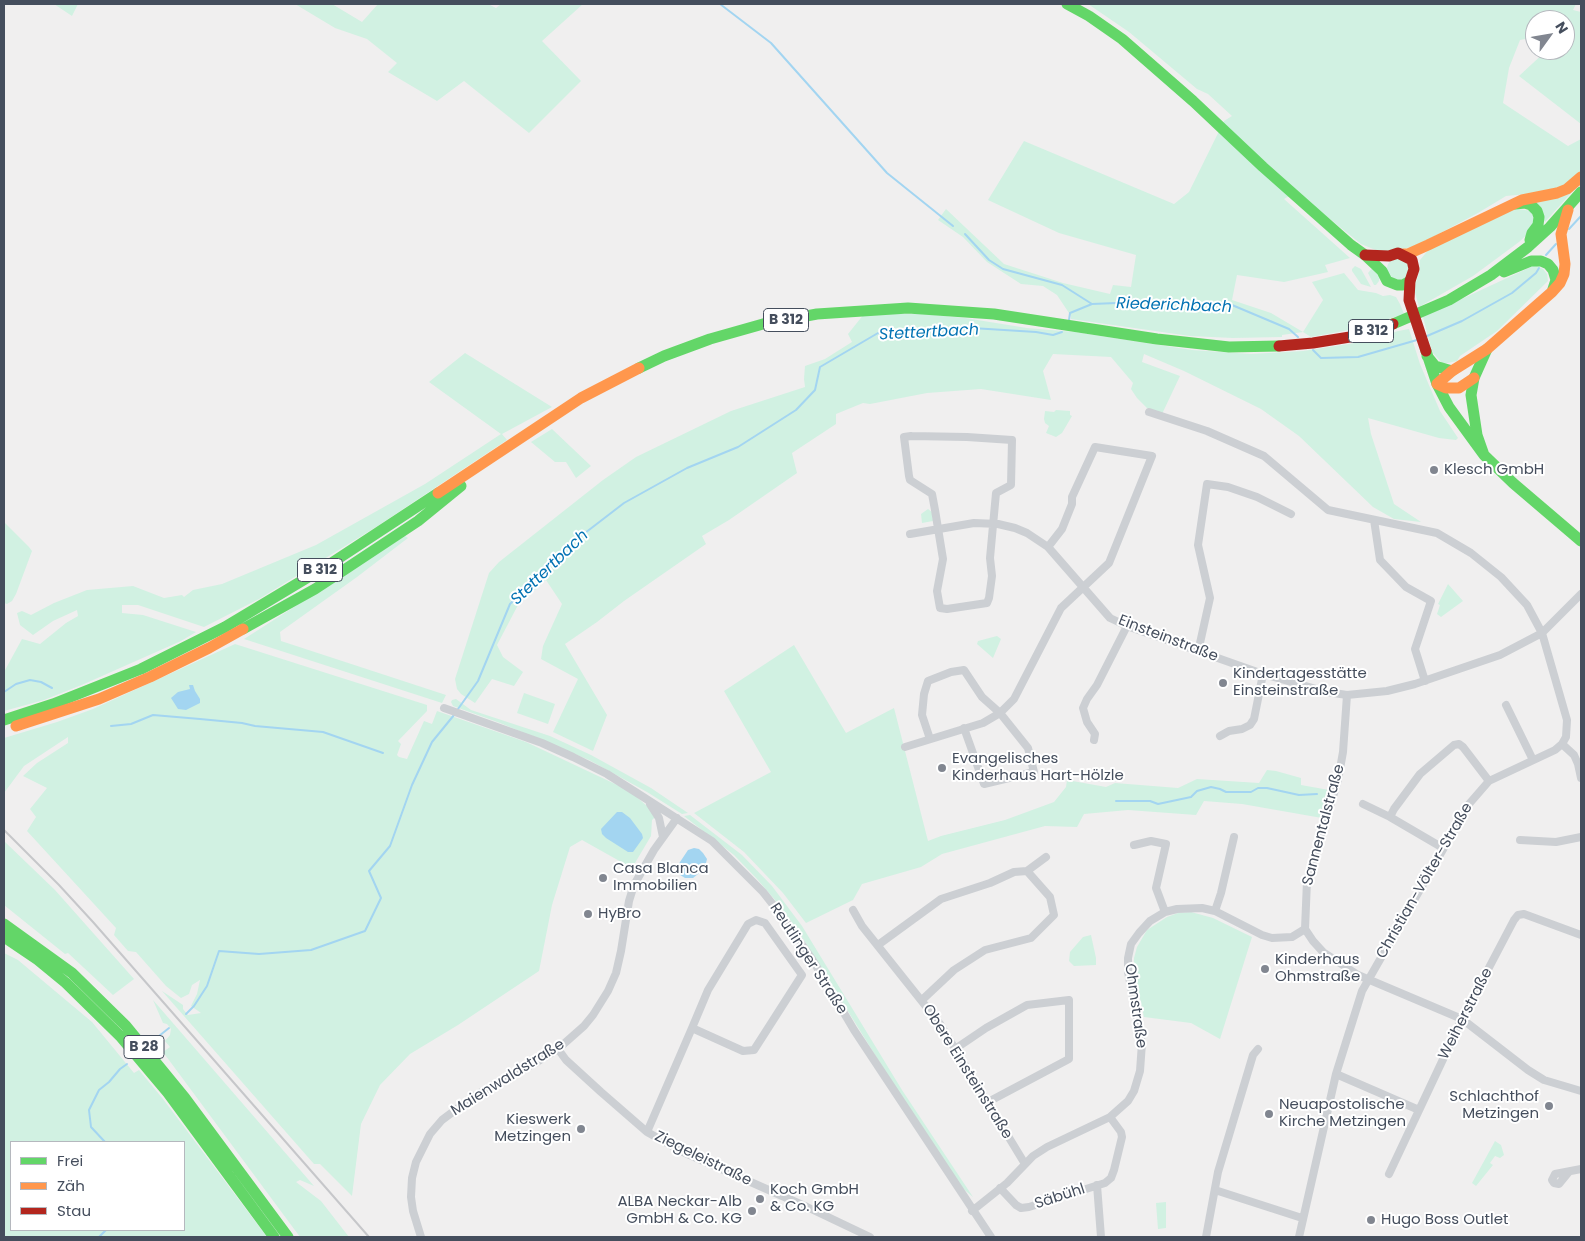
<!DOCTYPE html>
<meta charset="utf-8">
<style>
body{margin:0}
#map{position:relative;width:1585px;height:1241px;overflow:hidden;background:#f0efef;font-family:Poppins,sans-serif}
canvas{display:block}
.frame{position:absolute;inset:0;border:5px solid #454e5d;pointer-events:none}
.legend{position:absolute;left:10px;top:1141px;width:175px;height:90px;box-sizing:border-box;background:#fff;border:1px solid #b5b8be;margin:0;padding:6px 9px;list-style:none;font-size:15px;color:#454e5d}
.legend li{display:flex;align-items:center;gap:10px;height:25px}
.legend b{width:25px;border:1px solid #b5b8be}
.north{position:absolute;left:1525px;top:10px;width:50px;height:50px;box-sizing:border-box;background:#fff;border:1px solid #b5b8be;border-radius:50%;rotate:58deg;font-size:14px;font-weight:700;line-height:20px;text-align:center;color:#454e5d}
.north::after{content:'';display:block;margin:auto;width:18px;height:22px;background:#818690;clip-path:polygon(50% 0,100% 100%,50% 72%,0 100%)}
</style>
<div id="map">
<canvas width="1585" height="1241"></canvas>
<div class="frame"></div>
<ul class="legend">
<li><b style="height:6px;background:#63d668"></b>Frei</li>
<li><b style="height:6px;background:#ff974d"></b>Zäh</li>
<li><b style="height:6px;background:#b3261e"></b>Stau</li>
</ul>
<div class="north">N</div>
</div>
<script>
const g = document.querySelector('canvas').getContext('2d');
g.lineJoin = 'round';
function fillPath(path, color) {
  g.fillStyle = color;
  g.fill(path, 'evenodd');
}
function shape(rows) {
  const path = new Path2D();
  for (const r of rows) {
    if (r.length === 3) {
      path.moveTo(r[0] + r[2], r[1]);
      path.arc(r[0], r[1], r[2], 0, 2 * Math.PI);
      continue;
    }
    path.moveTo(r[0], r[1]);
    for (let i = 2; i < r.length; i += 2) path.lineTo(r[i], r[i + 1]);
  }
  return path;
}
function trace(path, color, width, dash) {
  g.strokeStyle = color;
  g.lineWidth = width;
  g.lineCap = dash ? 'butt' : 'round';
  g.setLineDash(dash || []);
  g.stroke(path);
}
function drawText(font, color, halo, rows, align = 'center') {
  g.font = font + ' Poppins,sans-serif';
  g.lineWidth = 4;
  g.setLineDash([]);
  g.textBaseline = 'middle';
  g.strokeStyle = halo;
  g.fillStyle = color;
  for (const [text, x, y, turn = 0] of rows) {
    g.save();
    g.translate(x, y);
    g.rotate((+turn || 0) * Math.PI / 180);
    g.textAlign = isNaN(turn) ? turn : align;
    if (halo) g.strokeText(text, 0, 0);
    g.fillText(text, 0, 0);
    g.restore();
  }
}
fillPath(shape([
 [54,4,78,4,72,16],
 [295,4,332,4,362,22,378,4,488,4,496,8,501,4,583,4,542,41,581,81,529,133,464,81,437,101,388,72,397,63,367,39,335,28],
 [1088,4,1576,4,1573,10,1581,12,1581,124,1519,76,1547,50,1565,50,1565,20,1535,20,1535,37,1520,40,1509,68,1503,103,1568,146,1581,139,1581,171,1565,186,1527,194,1506,196,1478,213,1416,246,1383,253,1361,244,1296,192,1284,199,1350,258,1325,265,1328,272,1284,282,1237,275,1232,300,1271,313,1303,332,1323,300,1312,282,1344,273,1358,290,1376,293,1383,296,1390,295,1396,297,1400,304,1404,314,1360,328,1311,337,1303,332,1282,335,1282,337,1233,338,1190,336,1071,319,1071,316,1057,295,1043,286,1021,284,987,262,963,237,938,220,946,209,1004,264,1063,283,1110,294,1113,285,1131,287,1136,255,1059,233,988,200,1024,141,1174,204,1189,192,1224,121,1232,116,1208,94,1197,89,1129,32],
 [1581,182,1545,222,1535,203],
 [1510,208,1532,211,1535,227,1519,242,1473,276,1419,307,1414,289,1419,273,1420,260,1429,249],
 [1398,269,11],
 [1535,265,1543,269,1547,274,1548,281,1497,331,1460,356,1457,361,1443,364,1432,352,1423,317],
 [1355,266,1361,269,1371,287,1361,284,1352,271,1352,269],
 [1374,266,1380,277,1379,281,1376,285,1374,285,1368,273],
 [864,314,925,314,965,318,1027,328,1075,332,1192,350,1251,354,1303,351,1368,341,1398,331,1409,329,1420,364,1440,411,1458,438,1456,440,1439,438,1368,418,1371,434,1394,504,1421,522,1394,519,1373,507,1299,436,1261,409,1184,371,1144,354,1142,362,1180,376,1162,414,1148,409,1137,398,1131,389,1133,383,1111,357,1053,354,1043,371,1051,400,981,389,927,393,870,404,863,403,836,414,836,424,792,453,797,473,729,520,702,536,706,544,624,601,597,622,565,644,607,715,593,751,553,732,578,679,541,659,543,646,562,604,546,580,518,605,497,645,503,657,523,672,514,686,492,679,475,703,461,694,457,689,455,679,489,573,499,562,603,480,636,457,731,411,805,387,804,379,805,366,825,359,852,342,848,334],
 [465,353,552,407,502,434,507,440,376,527,259,599,204,627,138,605,122,605,122,613,143,615,196,632,181,641,84,684,44,700,4,711,4,672,22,639,40,644,66,623,78,616,77,610,53,621,33,635,20,625,17,613,22,611,31,615,54,603,87,590,133,586,164,598,182,595,184,597,193,590,222,584,316,545,425,484,501,434,429,382],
 [1056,410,1070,411,1070,415,1072,416,1062,433,1056,437,1046,433,1049,426,1045,423,1044,419,1045,411,1054,412],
 [552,429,591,466,576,478,566,462,555,462,531,442],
 [928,509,932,512,933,521,922,523,921,514],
 [4,522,29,547,32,551,16,594,12,601,7,604,4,603],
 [405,536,408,538,357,577,280,632,281,641,446,695,442,703,244,639],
 [1448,584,1463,601,1441,617,1437,614,1440,605,1438,604],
 [997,636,1001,639,993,658,977,644,978,641],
 [235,644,427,705,427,711,398,741,401,744,397,755,399,757,407,759,424,721,432,724,437,711,526,742,630,791,648,807,655,817,652,820,651,836,632,868,582,840,570,847,552,905,539,971,458,1025,410,1054,380,1085,361,1124,352,1196,320,1164,314,1164,162,991,183,1005,183,1009,188,1015,201,1013,191,1006,197,994,200,980,192,985,189,994,181,998,166,986,136,952,128,951,114,935,116,928,27,831,36,817,30,809,47,788,23,776,37,763,68,743,68,737,24,766,4,793,4,738,57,722,93,709],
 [794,645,846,733,894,708,928,841,941,836,1005,820,1054,802,1066,787,1067,780,1106,787,1115,783,1178,788,1197,779,1259,783,1267,770,1276,771,1301,778,1301,785,1329,790,1322,818,1242,804,1204,801,1196,815,1128,810,1084,814,1077,827,1045,826,942,854,921,867,862,884,853,900,806,923,783,893,744,852,694,813,771,772,724,691],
 [524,693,555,704,548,724,517,713],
 [456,699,471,710,550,736,591,755,651,788,688,813,682,814,647,792,589,760,500,723,453,706,451,702,452,700],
 [690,815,742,855,772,886,802,926,902,1090,973,1197,961,1187,898,1092,797,929,775,900,757,879,734,855,684,816],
 [4,841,55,890,134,979,113,995,68,953,65,954,4,905],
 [1191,912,1213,918,1252,937,1220,1039,1191,1023,1144,1017,1134,971,1134,958,1137,947,1147,930,1167,917,1178,913],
 [1091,935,1096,958,1096,965,1074,966,1069,961,1070,952,1083,937],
 [4,953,18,960,92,1022,134,1073,139,1070,163,1099,267,1237,4,1237],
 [11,1142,184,1142,184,1230,11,1230],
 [153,1000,314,1186,300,1180,296,1182,321,1201,349,1237,300,1237,163,1052,170,1047,165,1041,170,1035,171,1029,167,1024,163,1023],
 [1495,1141,1501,1145,1504,1155,1500,1158,1495,1156,1490,1163,1493,1165,1476,1186,1472,1183],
 [1166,1202,1166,1228,1158,1229,1156,1203]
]), '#d1f1e2');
fillPath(shape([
 [189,685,193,685,195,691,200,699,200,703,186,710,178,709,171,698,178,692,190,689],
 [617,812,622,812,630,818,642,834,643,838,633,852,628,852,606,838,602,834,601,829],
 [694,848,699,849,703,853,707,859,706,863,698,874,693,878,685,878,677,873,676,868,688,850]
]), '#a3d5f1');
trace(shape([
 [720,4,771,43,887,173,953,226],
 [1569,229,1581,216],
 [965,234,989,260,1003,269,1062,285,1092,304],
 [1546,255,1556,244],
 [1069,320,1070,313,1092,304,1141,302,1232,305,1289,329,1298,337],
 [1427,336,1462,321,1512,293,1536,273,1539,268],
 [1313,350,1321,358,1358,357,1417,340],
 [4,692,16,684,30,680,41,682,52,688],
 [458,709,478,681,510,604,572,543,624,503,687,468,738,447,796,410,815,390,820,367,878,333,906,333,972,328,1036,332,1053,335,1062,332],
 [111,726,131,724,153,715,200,719,242,723,255,726,323,732,383,753],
 [1116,801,1150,801,1158,804,1191,797,1197,791,1211,787,1220,789,1226,792,1251,792,1258,788,1267,788,1299,795,1317,794],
 [186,1014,194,1006,207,986,219,951,259,954,311,950,365,931,381,898,369,871,390,846,412,785,432,742,454,715],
 [159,1036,169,1028],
 [105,1142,91,1127,89,1110,99,1090,109,1082,120,1069,127,1064],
 [99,1237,106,1230]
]), '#a3d5f1', 2);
trace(shape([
 [1149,412,1207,431,1264,456,1328,510,1437,533,1471,553,1501,577,1527,605,1542,633,1567,720,1566,737,1562,744,1555,750,1489,781,1469,804,1362,991,1336,1074,1299,1237],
 [911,436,967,437,1012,440,1011,485,996,493,990,558,992,576,989,598,987,603,947,609,940,608,937,591,943,559,935,510,932,494,910,480,909,476,904,437,911,436],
 [1374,520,1380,560,1406,587,1431,601,1415,649,1425,681],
 [910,534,974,523,998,524,1015,528,1027,533,1048,547,1110,618,1127,626,1263,674,1327,692,1347,695,1387,691,1415,684,1500,655,1542,633,1581,594],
 [1198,652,1210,598,1198,545,1207,484,1228,487,1257,497,1291,514],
 [1347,695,1343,752,1338,780,1307,881,1305,929,1313,941,1323,952,1358,975,1462,1019,1528,1070,1544,1080,1581,1091],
 [1506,705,1533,760],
 [444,708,542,743,573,757,607,774,637,793,712,841,763,892,782,916,812,959,854,1030,991,1237],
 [1220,736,1229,731,1242,729,1250,725,1254,719,1263,674],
 [930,739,922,715,924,694,928,681,951,672,964,670,982,697,1000,713,1028,748,1034,772,984,784,964,728],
 [1094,740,1095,734,1087,722,1083,708,1087,699,1097,685,1127,626],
 [1562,744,1574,755,1578,764,1581,778],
 [905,747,983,723,1000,713,1014,699,1061,608,1109,563,1152,456,1095,447,1072,497,1072,504,1062,529,1048,547],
 [650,804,659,818,663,837],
 [1363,804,1390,817,1443,848],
 [1390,817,1394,809,1420,774,1454,745,1459,744,1463,747,1489,781],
 [1520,840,1556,842,1581,837],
 [1134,845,1151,841,1166,844,1156,888,1165,912],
 [1027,871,1046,857],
 [853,910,862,926,940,1024,1025,1164],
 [1215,911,1221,893,1234,837],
 [878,945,941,899,990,883,1014,872,1027,871,1050,897,1054,915,1031,938,985,950,954,970,922,1000],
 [558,1049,566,1060,601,1092,647,1132,683,1152,807,1207,870,1237],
 [955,1049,986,1028,1027,1005,1069,1000,1069,1059,988,1102],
 [1336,1074,1419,1110],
 [647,1132,692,1028,743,1051,754,1050,802,975,765,923,756,920,748,924,708,990,692,1028],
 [1568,1173,1559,1184,1554,1183,1552,1180,1555,1174,1581,1169],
 [1389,1174,1462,1019,1514,920,1518,915,1524,914,1581,935],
 [1097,1185,1101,1237],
 [1000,1188,1016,1205,1021,1208,1029,1207,1105,1183,1111,1178,1114,1170,1122,1137,1121,1132,1110,1117],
 [1215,1190,1302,1218],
 [972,1211,1007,1183,1033,1156,1047,1147,1110,1117,1128,1101,1134,1091,1140,1071,1142,1043,1128,972,1128,958,1131,944,1139,933,1150,921,1165,912,1177,909,1202,908,1215,911,1262,935,1272,938,1292,937,1305,929],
 [421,1237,413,1211,411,1197,412,1178,416,1162,430,1134,442,1120,474,1096,535,1063,558,1049,584,1026,593,1015,608,991,616,973,621,951,629,901,634,885,654,850,677,818],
 [1206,1237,1218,1172,1253,1055,1258,1049]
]), '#cccfd3', 8);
trace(shape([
 [1067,4,1089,16,1122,39,1193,101,1263,167,1351,245,1365,255,1382,271,1387,281,1397,285,1403,285,1410,281],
 [1515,204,1525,203,1531,205,1537,211,1539,217,1538,225,1532,233,1530,240],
 [1504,272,1531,261,1541,261,1548,264,1553,270,1556,280,1553,289],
 [1393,324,1449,300,1491,275,1528,247,1550,227,1581,192],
 [1426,351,1437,384,1449,407,1484,455,1513,483,1581,541],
 [1427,356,1435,366,1452,371],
 [639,368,664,356,710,339,763,324,817,314,908,308,994,314,1157,339,1229,347,1279,346],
 [1484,455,1477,435,1471,395,1474,378,1487,349],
 [243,629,315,589,344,570,418,521,461,486],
 [4,720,53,704,141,669,225,627,330,564,438,493],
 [4,924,72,973,126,1026,185,1098,288,1237],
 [4,937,38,960,66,983,120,1036,168,1093,274,1237]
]), '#63d668', 11);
trace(shape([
 [1403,254,1408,254,1428,245,1522,200,1557,193,1567,189,1581,177],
 [1474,378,1459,388,1446,388,1437,384,1452,371,1487,349,1552,292,1560,283,1564,274,1565,264,1561,234,1568,210],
 [438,493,581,398,639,368],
 [16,726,99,699,150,677,209,648,243,629]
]), '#ff974d', 11);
trace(shape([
 [1365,255,1389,256,1398,253,1412,260,1414,269,1410,281,1409,300,1426,351],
 [1279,346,1313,343,1356,336,1393,324]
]), '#b3261e', 11);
trace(shape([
 [4,830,59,885,93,922,369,1237]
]), '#c6c7ca', 2);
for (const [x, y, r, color] of [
 [1434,470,5,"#818690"],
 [1223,683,5,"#818690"],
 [942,768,5,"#818690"],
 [603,878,5,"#818690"],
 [588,914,5,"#818690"],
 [1265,969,5,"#818690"],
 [1549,1106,5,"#818690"],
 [1269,1114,5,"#818690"],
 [581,1129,5,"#818690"],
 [760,1199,5,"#818690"],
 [752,1211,5,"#818690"],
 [1371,1220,5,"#818690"]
]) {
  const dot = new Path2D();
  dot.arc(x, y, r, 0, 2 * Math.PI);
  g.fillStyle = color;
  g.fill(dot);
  trace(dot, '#fff', 2);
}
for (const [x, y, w] of [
 [786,320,45],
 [1371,331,45],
 [320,570,45],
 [144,1047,40]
]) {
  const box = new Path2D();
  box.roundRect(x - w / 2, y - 11.5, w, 23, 4);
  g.fillStyle = '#fff';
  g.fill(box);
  trace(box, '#454e5d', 1);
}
drawText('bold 14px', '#454e5d', null, [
 ["B 312",786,320],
 ["B 312",1371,331],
 ["B 312",320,570],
 ["B 28",144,1047]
]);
drawText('15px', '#454e5d', '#fff', [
 ["Klesch GmbH",1444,470],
 ["Kindertagesstätte",1233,674],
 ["Einsteinstraße",1233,691],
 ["Evangelisches",952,759],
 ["Kinderhaus Hart-Hölzle",952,776],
 ["Casa Blanca",613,869],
 ["Immobilien",613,886],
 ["HyBro",598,914],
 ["Kinderhaus",1275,960],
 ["Ohmstraße",1275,977],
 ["Schlachthof",1539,1097,"right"],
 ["Metzingen",1539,1114,"right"],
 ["Neuapostolische",1279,1105],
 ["Kirche Metzingen",1279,1122],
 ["Kieswerk",571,1120,"right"],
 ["Metzingen",571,1137,"right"],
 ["Koch GmbH",770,1190],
 ["& Co. KG",770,1207],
 ["ALBA Neckar-Alb",742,1202,"right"],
 ["GmbH & Co. KG",742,1219,"right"],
 ["Hugo Boss Outlet",1381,1220]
], 'left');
drawText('15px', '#454e5d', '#fff', [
 ["Einsteinstraße",1168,639,21],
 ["Sannentalstraße",1324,825,-75],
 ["Christian-Völter-Straße",1425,881,-60],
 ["Reutlinger Straße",808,959,57],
 ["Ohmstraße",1135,1006,82],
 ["Weiherstraße",1466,1014,-63],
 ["Obere Einsteinstraße",967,1072,58],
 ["Maienwaldstraße",508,1078,-32],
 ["Ziegeleistraße",703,1159,26],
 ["Säbühl",1060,1197,-18]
]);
drawText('italic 16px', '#0272b3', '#fff', [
 ["Riederichbach",1174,306,2],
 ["Stettertbach",929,333,-3],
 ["Stettertbach",550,568,-44]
]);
</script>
